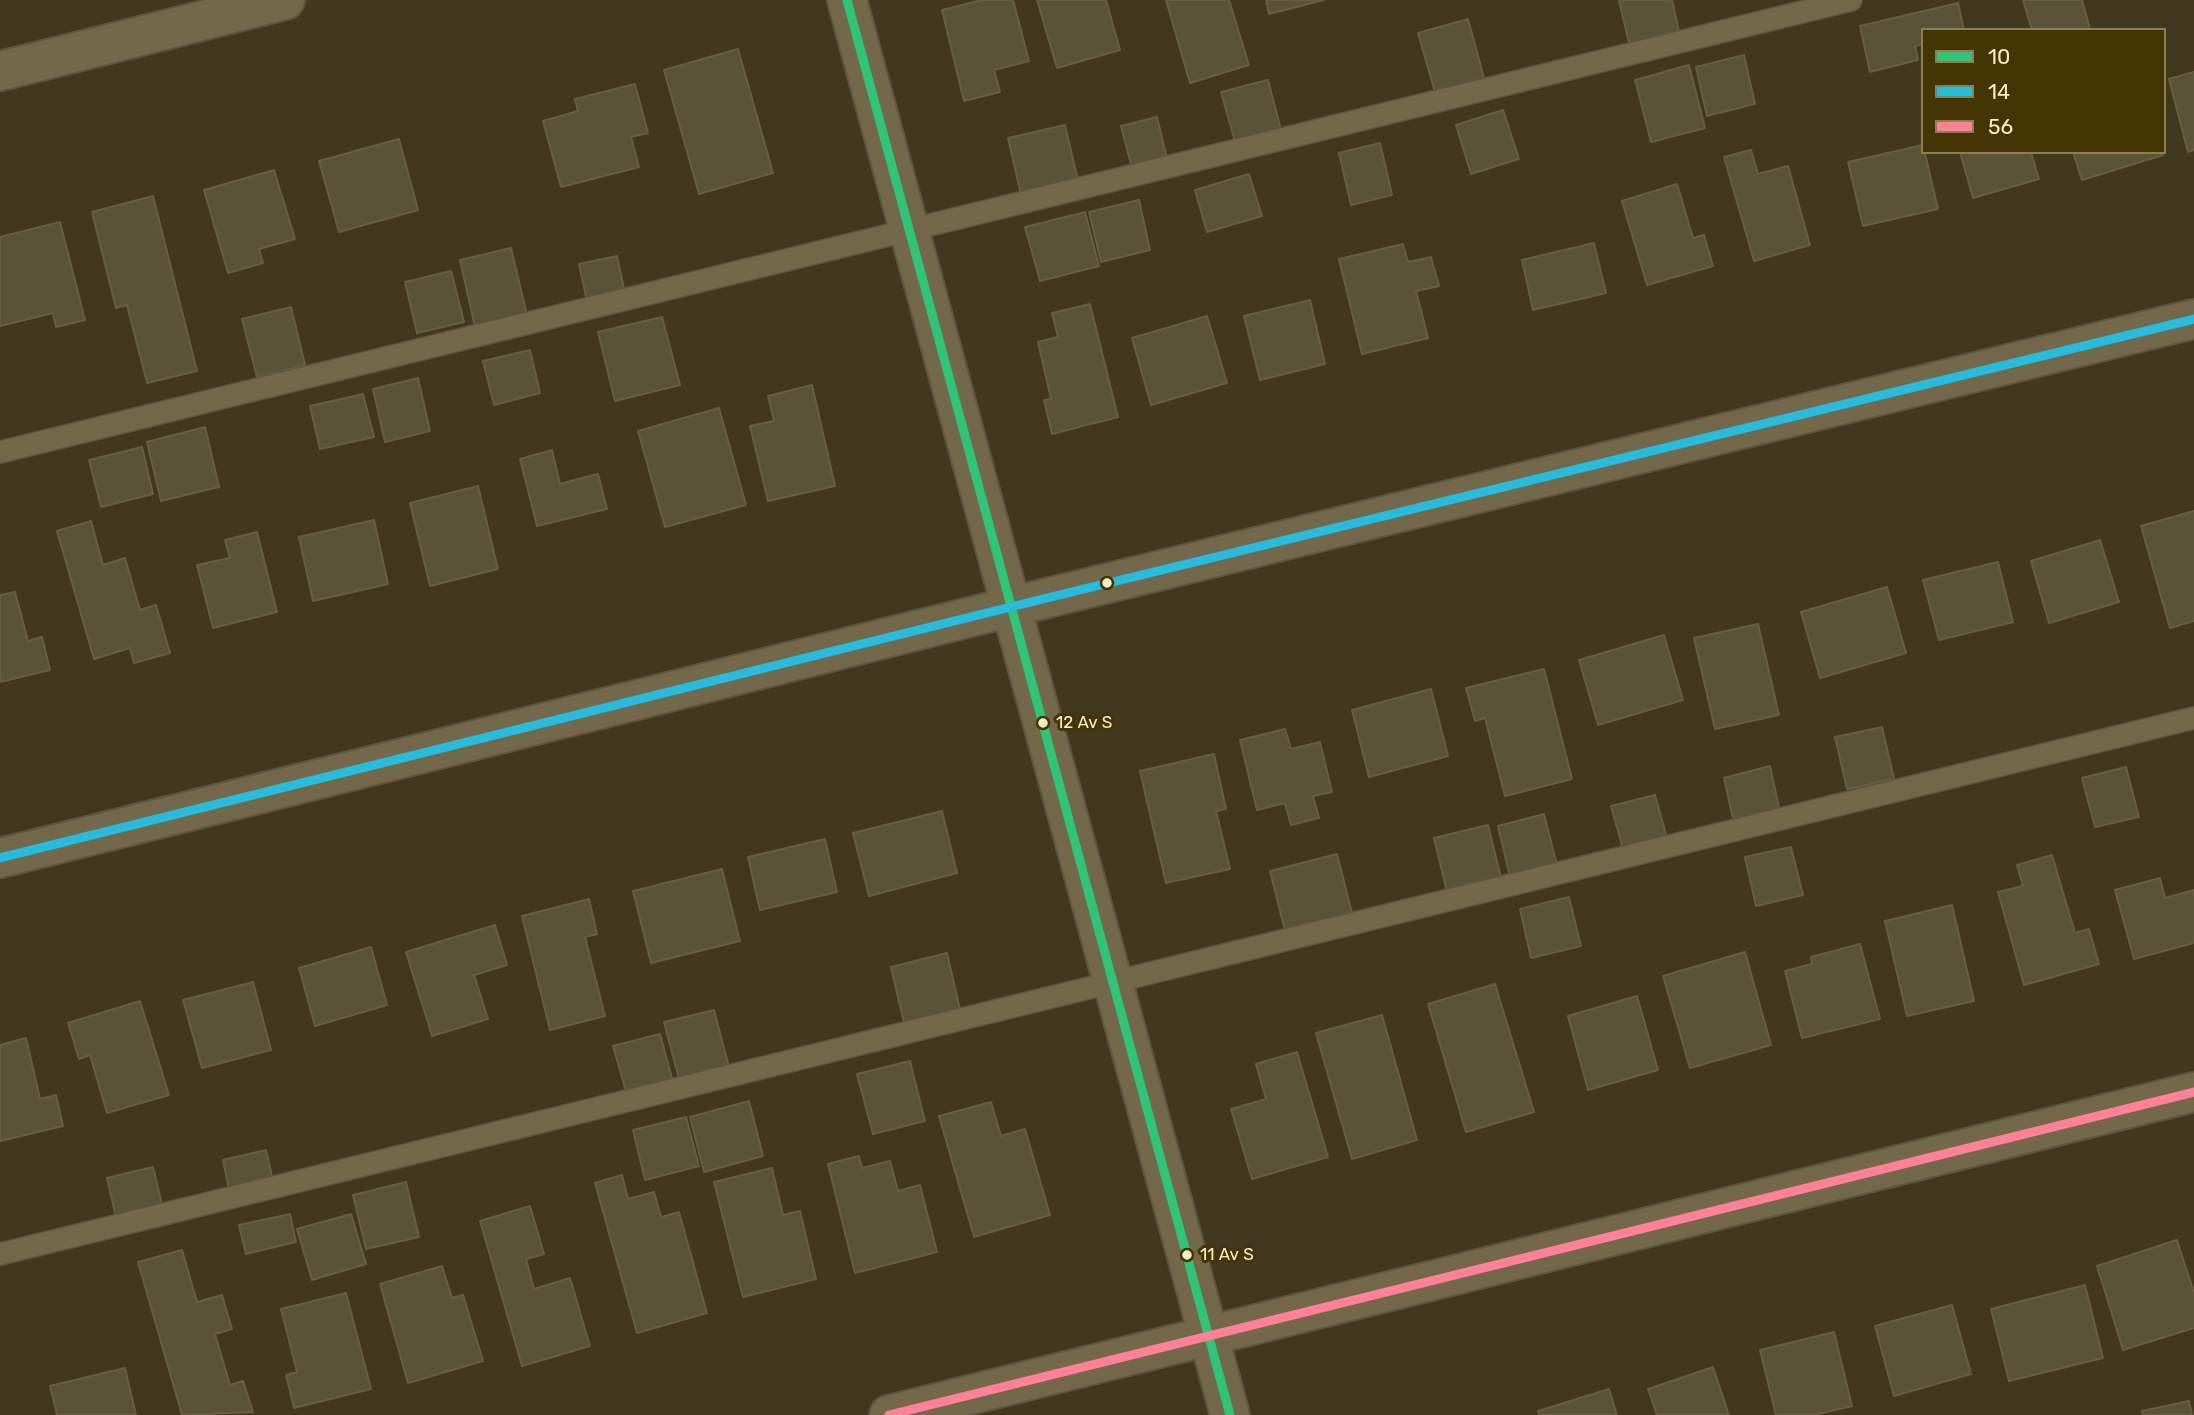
<!DOCTYPE html>
<style>
body{margin:0}
#map{position:relative;width:2194px;height:1415px;overflow:hidden;background:#42381f;font-family:Rubik,sans-serif}
canvas{display:block}
.legend{position:absolute;left:1921px;top:28px;width:245px;height:126px;box-sizing:border-box;background:#453404;border:2px solid #8f7e51;margin:0;padding:9px 12px;list-style:none;font-size:21px;color:#feedc5}
.legend li{display:flex;align-items:center;gap:14px;height:35px}
.legend b{width:35px;border:2px solid #8f7e51}
</style>
<div id="map">
<canvas width="2194" height="1415"></canvas>
<ul class="legend">
<li><b style="height:9px;background:#2dc577"></b>10</li>
<li><b style="height:9px;background:#26bcdd"></b>14</li>
<li><b style="height:9px;background:#ff8098"></b>56</li>
</ul>
</div>
<script>
const g = document.querySelector('canvas').getContext('2d');
g.lineJoin = 'round';
function fillPath(path, color) {
  g.fillStyle = color;
  g.fill(path, 'evenodd');
}
function shape(rows) {
  const path = new Path2D();
  for (const r of rows) {
    path.moveTo(r[0], r[1]);
    for (let i = 2; i < r.length; i += 2) path.lineTo(r[i], r[i + 1]);
  }
  return path;
}
function trace(path, color, width, dash) {
  g.strokeStyle = color;
  g.lineWidth = width;
  g.lineCap = dash ? 'butt' : 'round';
  g.setLineDash(dash || []);
  g.stroke(path);
}
function drawText(font, color, halo, rows, align = 'center') {
  g.font = font + ' Rubik,sans-serif';
  g.lineWidth = 6;
  g.setLineDash([]);
  g.textBaseline = 'middle';
  g.strokeStyle = halo;
  g.fillStyle = color;
  for (const [text, x, y, turn = 0] of rows) {
    g.save();
    g.translate(x, y);
    g.rotate((+turn || 0) * Math.PI / 180);
    g.textAlign = isNaN(turn) ? turn : align;
    if (halo) g.strokeText(text, 0, 0);
    g.fillText(text, 0, 0);
    g.restore();
  }
}
const building = shape([
 [982,0,1013,0,1029,61,994,70,1000,92,964,101,942,10,982,0],
 [1037,0,1106,0,1120,50,1057,68,1037,0],
 [1166,0,1229,0,1249,65,1190,83,1166,0],
 [1266,0,1324,0,1269,14,1266,0],
 [1619,0,1672,0,1679,32,1629,43,1619,0],
 [2023,0,2082,0,2090,29,2032,30,2023,0],
 [1958,3,1964,30,1923,30,1923,44,1915,46,1918,60,1870,72,1860,26,1958,3],
 [1468,19,1484,78,1435,92,1418,33,1468,19],
 [738,49,773,173,699,194,664,70,738,49],
 [1744,55,1755,104,1707,116,1696,67,1744,55],
 [1689,65,1705,128,1651,142,1635,80,1689,65],
 [2194,72,2194,150,2188,152,2169,79,2194,72],
 [1268,80,1281,130,1235,142,1221,92,1268,80],
 [635,84,648,133,631,137,639,167,561,187,543,121,578,111,575,99,635,84],
 [1503,110,1519,159,1471,174,1456,125,1503,110],
 [1157,117,1167,159,1132,168,1121,126,1157,117],
 [1065,125,1078,181,1021,194,1008,138,1065,125],
 [399,139,418,210,339,232,319,161,399,139],
 [1380,143,1392,195,1351,205,1339,153,1380,143],
 [1923,145,1938,209,1863,226,1848,162,1923,145],
 [1751,150,1758,174,1788,166,1810,245,1754,261,1724,157,1751,150],
 [1960,152,2031,152,2039,179,1973,198,1960,152],
 [2073,152,2163,152,2163,155,2082,180,2073,152],
 [274,170,295,239,259,249,263,263,228,273,204,190,274,170],
 [1249,174,1262,216,1207,232,1195,190,1249,174],
 [1677,184,1693,238,1704,235,1713,266,1647,285,1622,201,1677,184],
 [153,196,197,371,147,383,127,305,116,308,92,212,153,196],
 [1139,200,1150,250,1101,262,1089,212,1139,200],
 [1085,212,1099,266,1040,281,1025,227,1085,212],
 [60,222,85,320,56,327,53,313,0,326,0,237,60,222],
 [1594,243,1606,293,1533,310,1522,260,1594,243],
 [1403,244,1408,262,1431,257,1439,286,1416,291,1428,338,1362,354,1339,259,1403,244],
 [511,248,527,315,475,327,460,260,511,248],
 [617,256,625,294,587,301,579,264,617,256],
 [451,271,464,322,417,333,405,282,451,271],
 [1310,300,1325,364,1260,380,1244,316,1310,300],
 [1090,304,1118,417,1052,434,1044,400,1051,399,1038,342,1058,337,1052,313,1090,304],
 [291,307,305,365,257,377,242,319,291,307],
 [1207,316,1227,383,1151,405,1132,338,1207,316],
 [662,317,680,385,615,401,598,332,662,317],
 [530,350,540,393,494,405,483,361,530,350],
 [418,378,430,431,385,442,373,389,418,378],
 [812,385,835,486,768,501,750,426,774,421,768,396,812,385],
 [363,394,374,437,320,449,310,406,363,394],
 [719,408,746,505,665,527,638,431,719,408],
 [205,427,219,487,161,501,147,442,205,427],
 [142,447,153,494,101,507,89,460,142,447],
 [552,450,560,484,598,474,607,509,537,526,520,459,552,450],
 [478,486,498,569,430,586,410,503,478,486],
 [2194,511,2194,621,2170,628,2141,526,2194,511],
 [374,520,388,584,313,601,299,537,374,520],
 [91,521,103,565,125,558,140,610,156,605,170,653,134,663,130,648,94,659,57,531,91,521],
 [257,532,277,612,213,628,197,565,230,558,225,540,257,532],
 [2100,540,2119,602,2049,623,2031,561,2100,540],
 [1998,562,2013,622,1939,640,1923,580,1998,562],
 [1887,587,1906,653,1820,678,1801,612,1887,587],
 [15,592,28,641,42,637,50,670,0,682,0,595,15,592],
 [1758,624,1779,715,1715,729,1694,638,1758,624],
 [1664,635,1683,700,1598,725,1579,660,1664,635],
 [1544,669,1572,779,1505,796,1485,718,1475,721,1466,688,1544,669],
 [1431,689,1448,756,1369,777,1352,710,1431,689],
 [1882,727,1894,779,1847,789,1835,737,1882,727],
 [1285,729,1291,749,1320,742,1332,792,1313,796,1319,818,1291,825,1285,803,1257,810,1240,740,1285,729],
 [1214,754,1226,809,1216,811,1230,869,1166,883,1140,771,1214,754],
 [1770,766,1780,812,1734,823,1724,778,1770,766],
 [2126,767,2139,817,2095,827,2082,778,2126,767],
 [1655,795,1667,838,1623,849,1611,806,1655,795],
 [942,811,957,873,869,896,853,833,942,811],
 [1544,814,1557,865,1510,877,1498,826,1544,814],
 [1488,825,1502,882,1448,896,1434,838,1488,825],
 [825,839,837,892,760,910,748,857,825,839],
 [1791,847,1803,895,1756,906,1745,857,1791,847],
 [1337,854,1352,913,1285,931,1270,871,1337,854],
 [2052,855,2075,933,2089,929,2099,964,2024,985,1998,892,2023,886,2017,865,2052,855],
 [722,869,740,941,651,963,633,891,722,869],
 [2160,878,2165,898,2194,890,2194,943,2134,959,2115,890,2160,878],
 [1569,897,1581,946,1531,958,1520,909,1569,897],
 [589,899,597,934,585,937,605,1016,550,1030,522,916,589,899],
 [1952,905,1974,1001,1907,1016,1885,921,1952,905],
 [495,925,507,965,474,975,488,1019,432,1036,406,952,495,925],
 [1860,944,1880,1019,1802,1038,1785,971,1812,964,1811,957,1860,944],
 [371,947,387,1005,315,1026,299,968,371,947],
 [1745,952,1771,1045,1690,1068,1663,976,1745,952],
 [947,953,961,1014,905,1027,891,967,947,953],
 [253,982,271,1050,202,1068,183,1000,253,982],
 [1495,984,1534,1112,1466,1132,1428,1004,1495,984],
 [1637,996,1658,1070,1588,1090,1568,1016,1637,996],
 [140,1001,169,1095,107,1113,90,1055,79,1059,68,1023,140,1001],
 [714,1010,730,1071,680,1083,664,1022,714,1010],
 [1382,1015,1417,1140,1352,1159,1316,1033,1382,1015],
 [660,1034,673,1082,627,1095,613,1046,660,1034],
 [26,1038,40,1099,56,1095,63,1126,0,1141,0,1045,26,1038],
 [1297,1052,1328,1157,1252,1179,1231,1109,1266,1099,1256,1064,1297,1052],
 [910,1061,925,1121,873,1134,857,1074,910,1061],
 [749,1101,763,1156,704,1172,690,1117,749,1101],
 [991,1102,1001,1136,1025,1129,1050,1215,974,1237,939,1116,991,1102],
 [686,1117,699,1166,645,1180,633,1130,686,1117],
 [266,1150,274,1185,230,1195,223,1160,266,1150],
 [859,1156,862,1168,890,1161,898,1191,920,1185,937,1252,855,1273,828,1164,859,1156],
 [153,1167,163,1209,117,1221,107,1178,153,1167],
 [772,1168,783,1215,800,1211,816,1279,743,1297,714,1182,772,1168],
 [622,1175,628,1199,654,1192,661,1217,679,1212,707,1313,637,1333,595,1183,622,1175],
 [406,1182,419,1237,366,1249,353,1195,406,1182],
 [530,1206,544,1254,526,1259,534,1289,570,1278,590,1346,522,1366,480,1221,530,1206],
 [290,1214,296,1242,246,1254,239,1225,290,1214],
 [351,1214,366,1264,312,1280,297,1229,351,1214],
 [2177,1240,2194,1293,2194,1328,2123,1350,2097,1266,2177,1240],
 [182,1250,197,1302,222,1295,232,1329,215,1334,230,1385,243,1381,253,1412,182,1415,138,1262,182,1250],
 [442,1266,452,1298,463,1295,483,1361,408,1383,380,1284,442,1266],
 [2085,1285,2103,1358,2009,1381,1991,1309,2085,1285],
 [346,1293,371,1389,294,1408,286,1375,297,1372,281,1309,346,1293],
 [1952,1305,1971,1374,1894,1396,1875,1326,1952,1305],
 [1834,1332,1852,1406,1814,1415,1776,1415,1760,1350,1834,1332],
 [1713,1367,1729,1415,1657,1415,1648,1389,1713,1367],
 [125,1368,136,1415,57,1415,50,1386,125,1368],
 [1609,1389,1617,1415,1539,1415,1538,1411,1609,1389],
 [2189,1401,2192,1415,2143,1415,2142,1411,2189,1401]
]);
fillPath(building, '#59533a');
trace(building, '#665f43', 2);
const service = shape([
 [0,452,1851,0],
 [0,1254,2194,718]
]);
const minor = shape([
 [847,0,1230,1415],
 [0,71,285,0],
 [0,858,1055,596,2194,319],
 [889,1415,2194,1092]
]);
trace(service, '#5f5640', 24);
trace(minor, '#5f5640', 42);
trace(service, '#73684a', 21);
trace(minor, '#73684a', 38);
trace(shape([
 [847,0,1230,1415]
]), '#2dc577', 9);
trace(shape([
 [0,858,1055,596,2194,319]
]), '#26bcdd', 9);
trace(shape([
 [889,1415,2194,1092]
]), '#ff8098', 9);
for (const [x, y, r, color] of [
 [1107,583,6,"#feedc5"],
 [1043,723,6,"#feedc5"],
 [1187,1255,6,"#feedc5"]
]) {
  const dot = new Path2D();
  dot.arc(x, y, r, 0, 2 * Math.PI);
  g.fillStyle = color;
  g.fill(dot);
  trace(dot, '#453404', 2.5);
}
drawText('17px', '#feedc5', '#453404', [
 ["12 Av S",1056,723],
 ["11 Av S",1200,1255]
], 'left');
</script>
